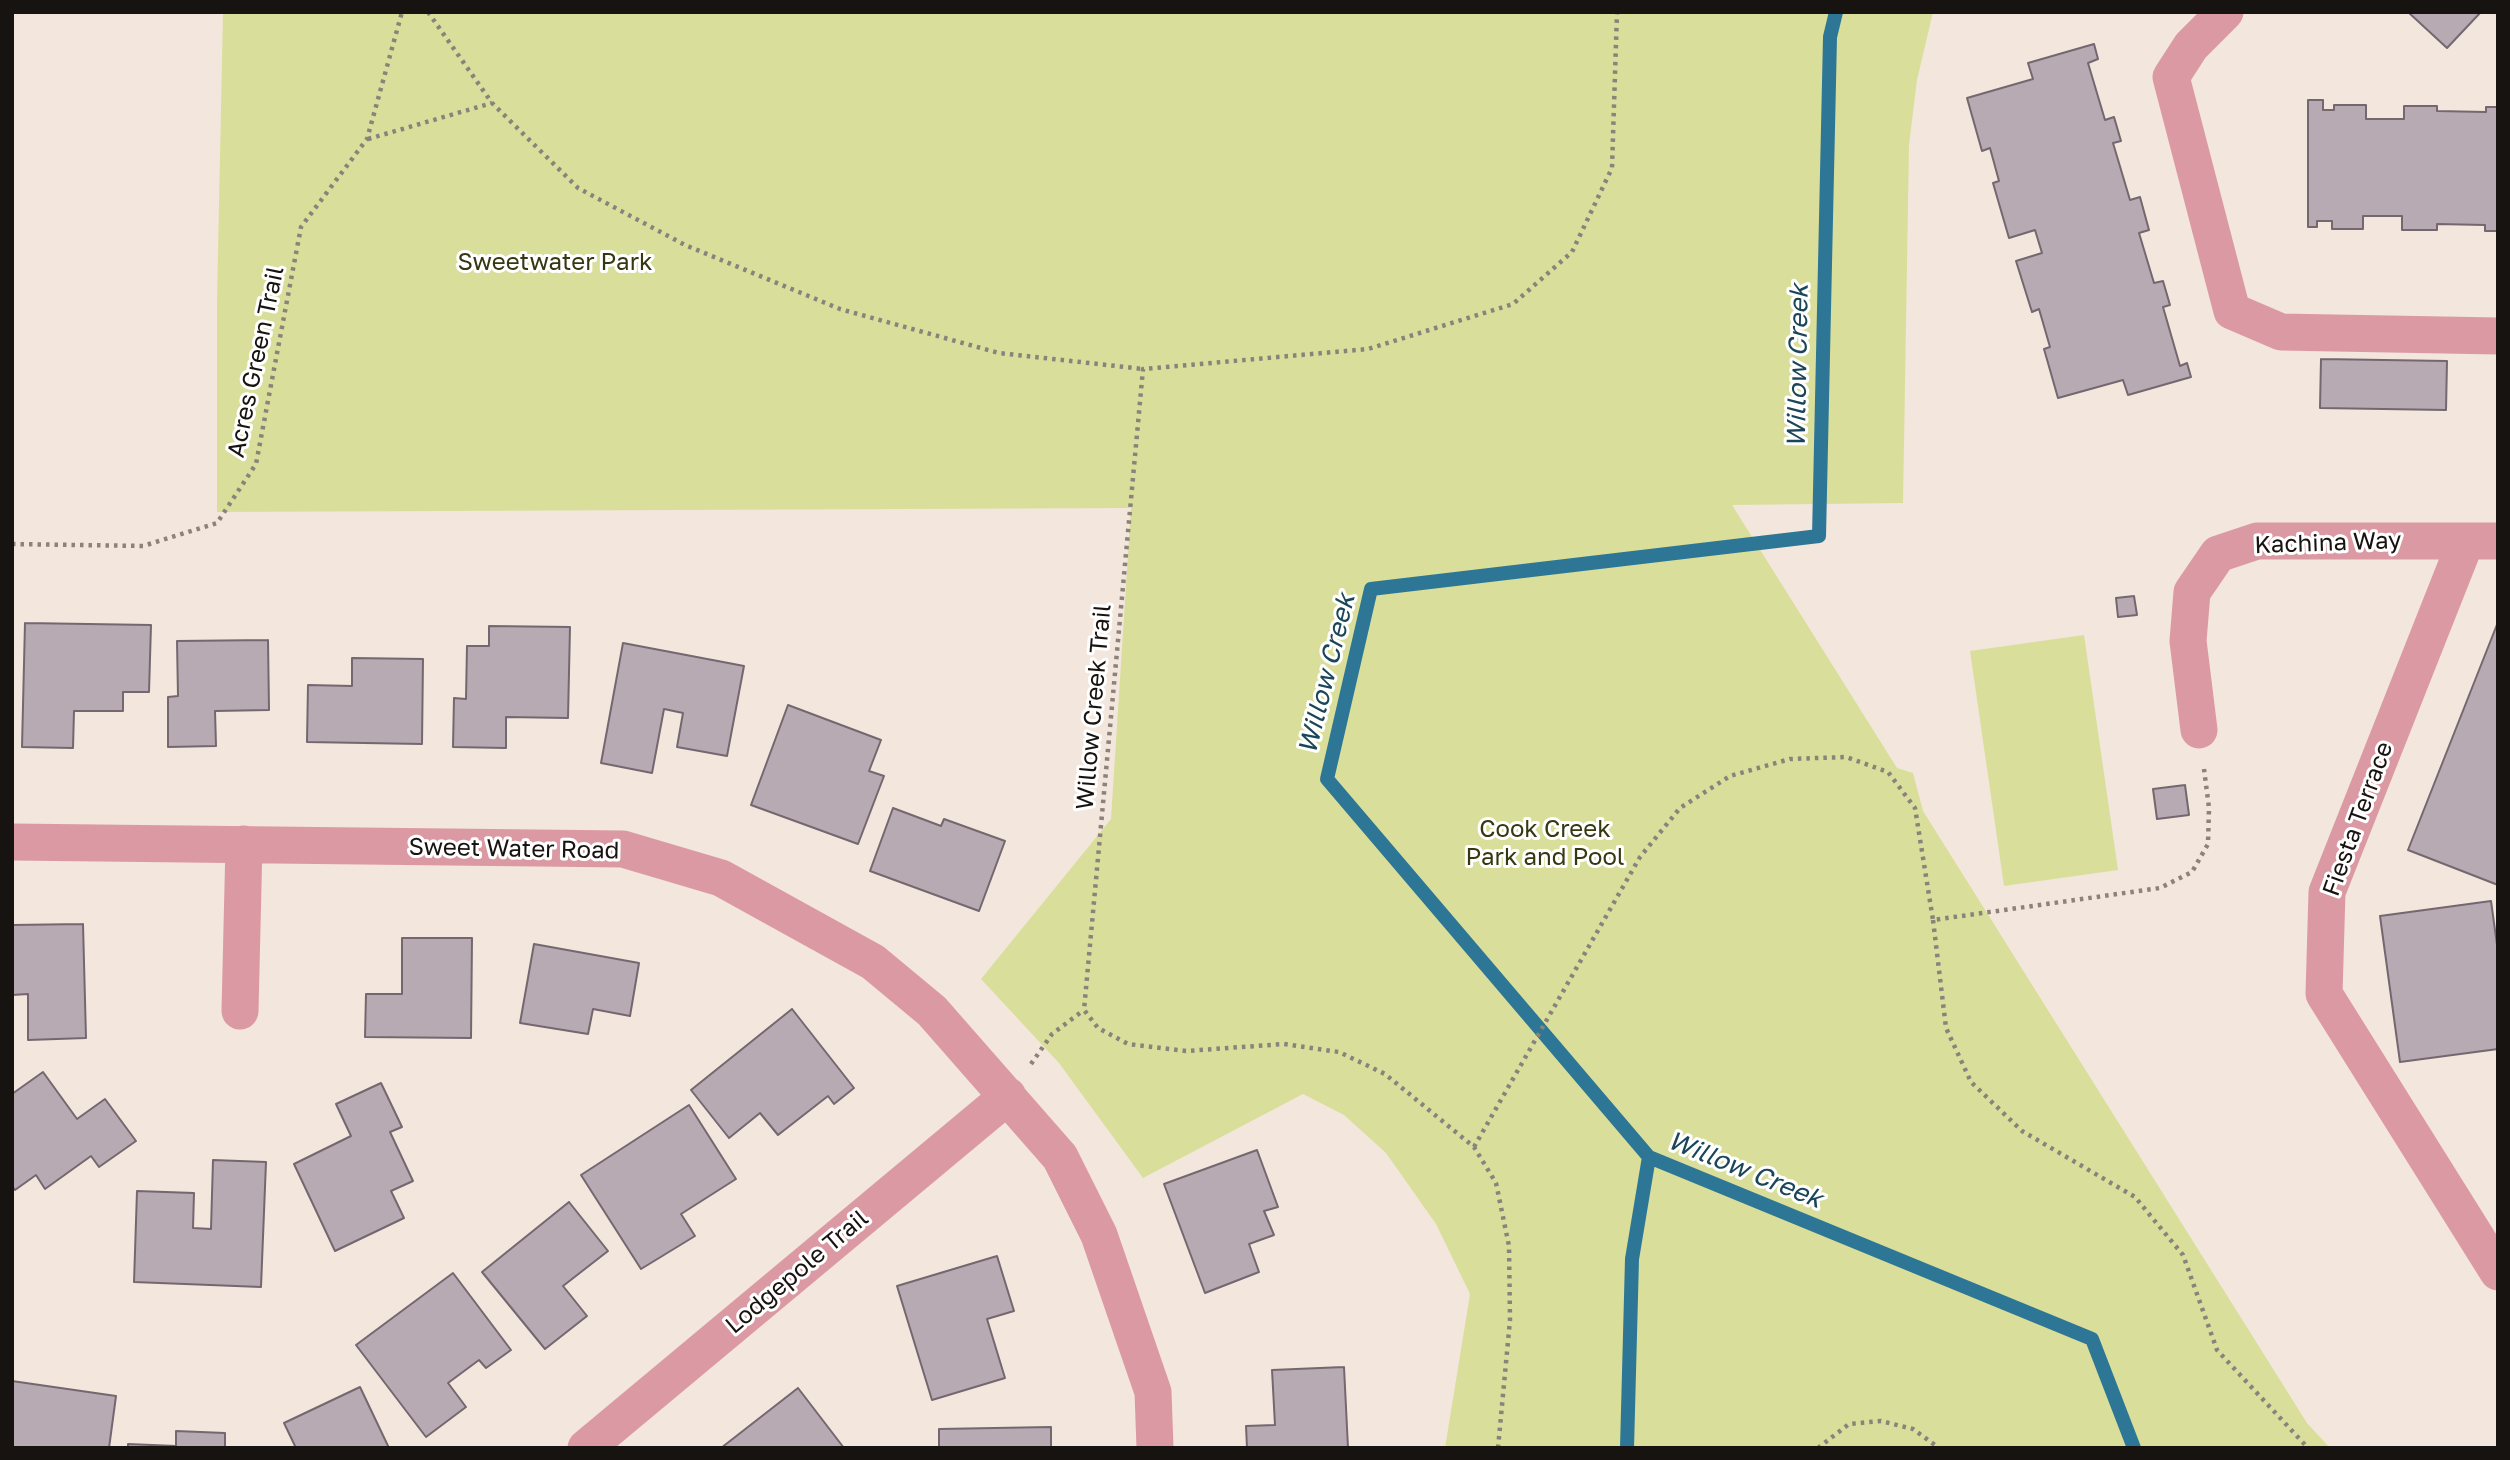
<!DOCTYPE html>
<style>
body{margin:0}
#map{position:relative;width:2510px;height:1460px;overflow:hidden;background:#f3e6dc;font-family:"Golos Text",sans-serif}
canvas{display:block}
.frame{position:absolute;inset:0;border:14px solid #171310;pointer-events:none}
</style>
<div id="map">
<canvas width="2510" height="1460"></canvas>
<div class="frame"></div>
</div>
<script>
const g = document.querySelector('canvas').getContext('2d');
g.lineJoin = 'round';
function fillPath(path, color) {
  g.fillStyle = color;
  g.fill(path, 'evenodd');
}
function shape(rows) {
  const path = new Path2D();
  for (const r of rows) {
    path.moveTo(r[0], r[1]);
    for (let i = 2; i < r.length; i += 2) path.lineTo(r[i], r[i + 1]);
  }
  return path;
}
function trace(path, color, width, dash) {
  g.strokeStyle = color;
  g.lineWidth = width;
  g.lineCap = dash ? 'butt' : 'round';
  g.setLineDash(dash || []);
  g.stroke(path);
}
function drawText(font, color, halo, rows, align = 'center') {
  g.font = font + ' "Golos Text",sans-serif';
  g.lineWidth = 6;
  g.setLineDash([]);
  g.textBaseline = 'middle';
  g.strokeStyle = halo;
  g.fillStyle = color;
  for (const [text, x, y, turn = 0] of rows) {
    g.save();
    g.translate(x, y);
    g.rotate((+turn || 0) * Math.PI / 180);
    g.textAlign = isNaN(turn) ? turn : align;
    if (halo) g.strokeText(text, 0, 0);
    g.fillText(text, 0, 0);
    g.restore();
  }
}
fillPath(shape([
 [223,12,1933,12,1917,80,1909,145,1903,503,1732,505,1897,768,1913,773,1923,811,2307,1423,2330,1448,1445,1448,1470,1294,1436,1224,1386,1153,1344,1115,1303,1094,1143,1178,1059,1063,981,979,1111,819,1131,508,217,512,217,302],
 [2084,635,2118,870,2004,886,1970,651]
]), '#d9df9a');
trace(shape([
 [1836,12,1830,37,1819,536,1371,589,1327,779,1649,1157,2092,1339,2134,1448],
 [1627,1448,1632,1259,1649,1157]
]), '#2e7695', 14);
const building = shape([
 [2408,12,2479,12,2480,13,2447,48,2408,12],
 [2094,44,2098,59,2088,63,2105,120,2114,117,2121,141,2113,143,2130,200,2140,197,2149,230,2139,233,2154,283,2163,281,2170,305,2163,307,2180,366,2187,363,2191,377,2128,395,2123,380,2058,398,2044,349,2050,347,2039,309,2032,312,2016,261,2042,253,2035,230,2009,238,1993,183,1999,181,1990,148,1982,151,1967,98,2033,79,2028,63,2094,44],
 [2308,100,2323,100,2323,110,2334,110,2334,105,2366,105,2366,119,2404,119,2404,106,2437,106,2437,111,2486,112,2486,107,2498,107,2498,231,2485,231,2485,225,2437,224,2437,230,2402,230,2402,216,2363,216,2363,229,2332,229,2332,221,2317,221,2317,227,2308,227,2308,100],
 [2321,359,2447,361,2446,410,2320,408,2321,359],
 [2134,596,2137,615,2118,617,2116,598,2134,596],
 [2498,622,2498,885,2408,850,2498,622],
 [25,623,151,625,149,692,123,692,123,711,74,711,73,748,22,747,25,623],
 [489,626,570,627,568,718,506,717,506,748,453,747,454,698,466,699,467,646,489,646,489,626],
 [268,640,269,710,215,711,216,746,168,747,168,697,178,696,177,641,268,640],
 [623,643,744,666,727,756,677,747,683,713,664,709,652,773,601,763,623,643],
 [352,658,423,659,422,744,307,742,308,685,352,686,352,658],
 [788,705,881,740,869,771,884,776,858,844,751,805,788,705],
 [2185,785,2189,815,2157,819,2153,789,2185,785],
 [893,808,941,826,944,819,1005,841,979,911,870,871,893,808],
 [2491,901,2498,952,2498,1049,2400,1062,2380,916,2491,901],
 [83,924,86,1038,28,1040,28,994,12,995,12,925,83,924],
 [402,938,472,938,471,1038,365,1037,366,994,402,994,402,938],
 [534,944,639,963,630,1016,593,1009,588,1034,520,1023,534,944],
 [792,1009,854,1088,834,1104,828,1096,778,1135,760,1113,729,1138,691,1090,792,1009],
 [43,1072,77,1119,105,1099,136,1141,99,1167,91,1156,45,1189,36,1175,15,1190,12,1186,12,1094,43,1072],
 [381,1083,402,1127,390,1132,413,1181,391,1191,404,1218,335,1251,294,1164,351,1136,336,1104,381,1083],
 [689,1105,736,1179,681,1214,695,1236,641,1269,581,1175,689,1105],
 [1257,1150,1278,1207,1264,1211,1274,1235,1249,1244,1259,1272,1205,1293,1164,1184,1257,1150],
 [213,1160,266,1162,261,1287,134,1282,137,1191,194,1193,193,1228,211,1229,213,1160],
 [569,1202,608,1251,563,1286,587,1316,545,1349,482,1272,569,1202],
 [997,1256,1014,1311,987,1319,1005,1378,932,1400,897,1286,997,1256],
 [453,1273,511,1350,486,1368,479,1360,448,1383,466,1407,426,1437,356,1345,453,1273],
 [1344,1367,1348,1448,1247,1448,1246,1426,1275,1425,1272,1370,1344,1367],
 [12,1381,116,1396,109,1448,12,1448,12,1381],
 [360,1387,389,1448,296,1448,284,1423,360,1387],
 [798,1388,844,1448,721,1448,798,1388],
 [1051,1427,1051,1448,939,1448,939,1429,1051,1427],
 [176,1431,225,1433,225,1448,128,1448,128,1444,176,1446,176,1431]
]);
fillPath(building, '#b8aab2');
trace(building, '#74676f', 2);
trace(shape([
 [428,12,492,103,578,188,685,245,840,309,999,353,1143,369],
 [368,139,492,103],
 [12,544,143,546,217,523,256,464,301,227,367,139,402,12],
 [1933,920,1946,1028,1971,1082,2022,1131,2135,1197,2183,1255,2217,1350,2308,1448],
 [1031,1064,1052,1034,1084,1010],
 [1474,1147,1640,857,1680,808,1730,776,1790,759,1846,757,1888,772,1915,808,1933,920,2160,888,2192,872,2208,844,2209,808,2204,769],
 [1498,1448,1510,1320,1509,1246,1496,1183,1474,1147,1385,1074,1339,1052,1284,1044,1186,1051,1128,1044,1098,1028,1084,1010,1143,369,1368,349,1513,304,1572,252,1612,168,1617,12],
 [1818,1448,1849,1424,1881,1421,1913,1429,1939,1448]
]), '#8b827b', 4.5, [3.5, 5]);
trace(shape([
 [2225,12,2191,46,2171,77,2232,311,2281,332,2498,336],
 [2466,541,2327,892,2324,994,2498,1272],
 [2199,730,2188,641,2192,592,2218,554,2257,541,2498,541],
 [12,842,623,849,721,878,873,962,932,1011,1060,1157,1099,1235,1153,1392,1155,1448],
 [240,1011,244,844],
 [586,1448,1008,1096]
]), '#db9aa3', 37);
drawText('24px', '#353811', '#fff', [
 ["Sweetwater Park",555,262],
 ["Cook Creek",1545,829],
 ["Park and Pool",1545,857]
]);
drawText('24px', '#171310', '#fff', [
 ["Acres Green Trail",256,362,-78],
 ["Kachina Way",2328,543,-2],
 ["Willow Creek Trail",1094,707,-85],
 ["Fiesta Terrace",2358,819,-70],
 ["Sweet Water Road",514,849,1],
 ["Lodgepole Trail",797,1272,-40]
]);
drawText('italic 26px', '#1b465a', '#fff', [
 ["Willow Creek",1798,366,-89],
 ["Willow Creek",1327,674,-76],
 ["Willow Creek",1745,1170,22]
]);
</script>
